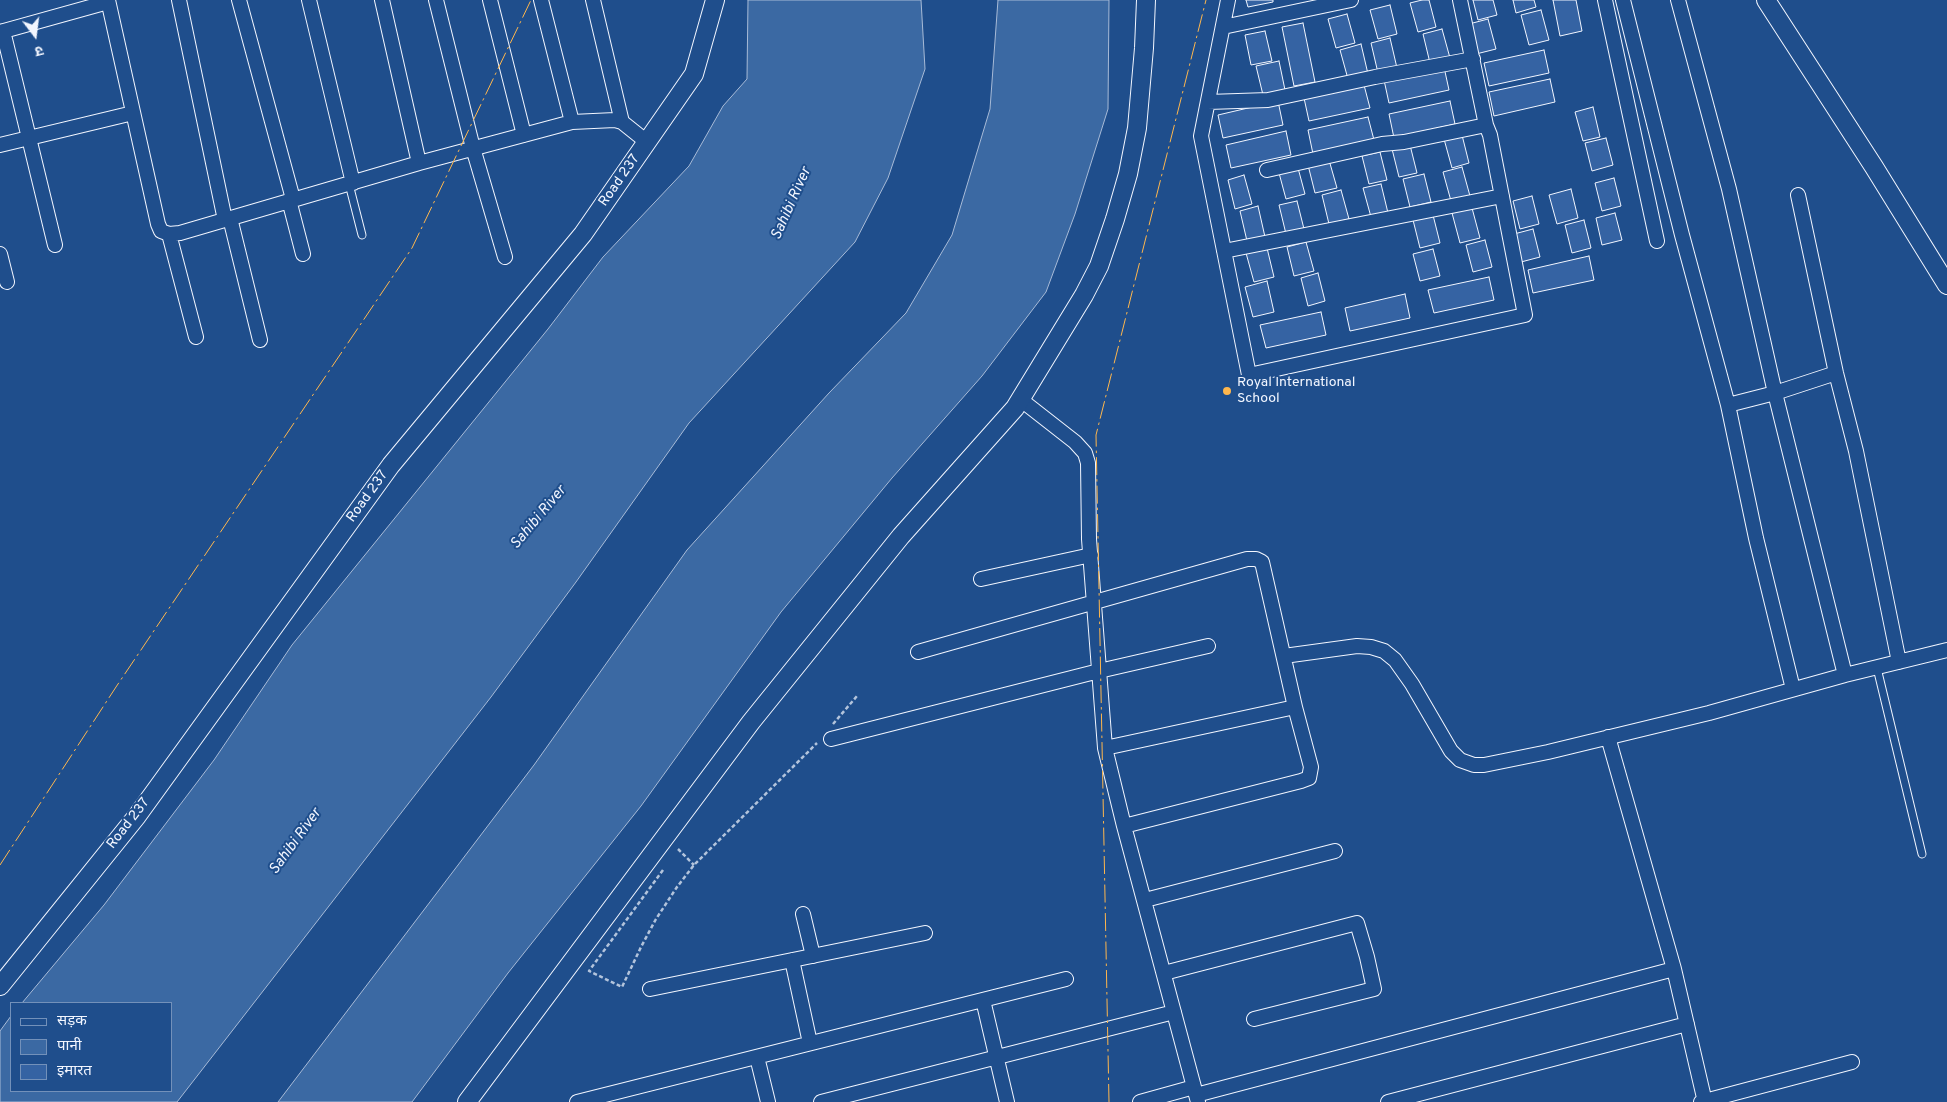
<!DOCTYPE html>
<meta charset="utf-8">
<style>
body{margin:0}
#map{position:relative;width:1947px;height:1102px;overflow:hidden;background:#1f4e8c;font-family:Overpass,"Noto Sans Devanagari",sans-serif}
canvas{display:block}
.legend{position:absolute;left:10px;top:1002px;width:162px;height:90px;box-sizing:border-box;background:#1f4e8c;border:1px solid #7391ba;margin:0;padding:6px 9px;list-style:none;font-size:15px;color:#f2f6ff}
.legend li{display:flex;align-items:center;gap:10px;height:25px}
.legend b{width:25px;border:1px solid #7391ba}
.north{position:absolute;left:10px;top:10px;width:50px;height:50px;-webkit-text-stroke:4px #1f4e8c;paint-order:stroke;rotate:165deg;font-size:14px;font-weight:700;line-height:20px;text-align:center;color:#f2f6ff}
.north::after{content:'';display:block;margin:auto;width:18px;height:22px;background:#f2f6ff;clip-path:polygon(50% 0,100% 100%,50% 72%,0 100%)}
</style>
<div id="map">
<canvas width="1947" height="1102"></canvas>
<ul class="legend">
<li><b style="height:6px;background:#1f4e8c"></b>सड़क</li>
<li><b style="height:14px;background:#3b69a3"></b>पानी</li>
<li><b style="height:14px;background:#3563a3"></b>इमारत</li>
</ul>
<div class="north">उ</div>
</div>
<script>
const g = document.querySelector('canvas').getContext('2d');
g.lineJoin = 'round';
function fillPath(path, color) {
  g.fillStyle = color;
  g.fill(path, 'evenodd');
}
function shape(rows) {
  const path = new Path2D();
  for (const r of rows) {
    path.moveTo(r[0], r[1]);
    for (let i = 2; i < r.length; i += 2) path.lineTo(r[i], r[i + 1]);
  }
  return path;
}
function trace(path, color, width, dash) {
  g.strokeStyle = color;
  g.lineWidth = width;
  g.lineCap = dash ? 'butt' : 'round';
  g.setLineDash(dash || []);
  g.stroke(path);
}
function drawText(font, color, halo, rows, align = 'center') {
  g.font = font + ' Overpass,sans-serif';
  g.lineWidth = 4;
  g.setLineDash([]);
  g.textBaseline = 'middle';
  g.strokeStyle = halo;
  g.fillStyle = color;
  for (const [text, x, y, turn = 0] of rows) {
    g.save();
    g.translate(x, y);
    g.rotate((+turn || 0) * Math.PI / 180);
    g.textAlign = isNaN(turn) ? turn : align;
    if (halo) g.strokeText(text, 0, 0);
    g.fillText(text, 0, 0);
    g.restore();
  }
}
const water = shape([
 [748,0,921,0,925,69,888,178,855,242,689,423,576,582,491,697,177,1102,0,1102,0,1031,11,1016,11,1091,171,1091,171,1003,22,1003,104,905,214,760,292,645,548,329,603,257,689,166,723,106,747,79,748,0],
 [998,0,1109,0,1108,109,1075,214,1046,292,982,376,892,478,781,612,641,806,508,973,412,1102,278,1102,534,765,687,550,829,393,906,313,952,235,990,109,998,0]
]);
fillPath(water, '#3b69a3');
trace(water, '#a8bbd7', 1);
const building = shape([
 [1246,0,1273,0,1273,2,1248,7,1246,0],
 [1422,0,1429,0,1436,27,1418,32,1410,3,1422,0],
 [1473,0,1493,0,1497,15,1478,20,1473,0],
 [1513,0,1534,0,1536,7,1516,13,1513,0],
 [1553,0,1576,0,1582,31,1560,36,1553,0],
 [1390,5,1397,34,1378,39,1370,10,1390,5],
 [1541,10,1549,40,1529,45,1521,15,1541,10],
 [1347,14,1355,43,1336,48,1328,19,1347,14],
 [1488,19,1496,49,1476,54,1469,24,1488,19],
 [1303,23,1315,82,1294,86,1282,27,1303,23],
 [1442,29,1450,58,1430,63,1423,34,1442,29],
 [1265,31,1272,61,1251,65,1245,35,1265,31],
 [1390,38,1397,68,1378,73,1371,43,1390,38],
 [1361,44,1368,74,1348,79,1340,50,1361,44],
 [1544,50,1549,73,1489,86,1484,63,1544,50],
 [1279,61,1285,90,1263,95,1256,66,1279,61],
 [1444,67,1449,90,1389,103,1384,80,1444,67],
 [1550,79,1555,102,1494,116,1489,92,1550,79],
 [1364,85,1370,108,1309,121,1304,98,1364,85],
 [1278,101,1283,125,1223,138,1218,115,1278,101],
 [1450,101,1455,124,1394,138,1389,114,1450,101],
 [1593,107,1600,137,1583,141,1575,112,1593,107],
 [1368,117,1374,140,1313,154,1308,130,1368,117],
 [1286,131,1291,155,1231,168,1226,145,1286,131],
 [1462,135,1469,163,1452,168,1444,139,1462,135],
 [1606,138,1613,165,1592,171,1585,143,1606,138],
 [1410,145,1417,173,1399,177,1392,149,1410,145],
 [1380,152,1387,180,1369,184,1362,156,1380,152],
 [1329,160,1337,188,1315,193,1308,165,1329,160],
 [1462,167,1470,196,1451,201,1443,172,1462,167],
 [1298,168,1305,194,1286,199,1279,173,1298,168],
 [1424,174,1431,202,1410,207,1403,179,1424,174],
 [1244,175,1252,204,1235,209,1228,180,1244,175],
 [1614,178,1621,206,1602,211,1595,183,1614,178],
 [1381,184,1388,213,1371,217,1363,188,1381,184],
 [1571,189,1578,218,1557,224,1549,195,1571,189],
 [1341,190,1349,219,1329,224,1322,195,1341,190],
 [1532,196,1539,224,1520,229,1513,201,1532,196],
 [1297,201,1304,229,1286,234,1279,205,1297,201],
 [1258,206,1265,237,1247,241,1240,211,1258,206],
 [1472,208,1480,238,1460,243,1452,213,1472,208],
 [1615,213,1622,240,1602,245,1596,218,1615,213],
 [1433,215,1440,243,1420,248,1413,220,1433,215],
 [1584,220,1591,248,1572,253,1565,225,1584,220],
 [1533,229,1540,257,1521,262,1514,234,1533,229],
 [1485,240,1492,267,1473,272,1466,245,1485,240],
 [1306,242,1314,271,1294,276,1287,247,1306,242],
 [1267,248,1274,277,1254,282,1246,253,1267,248],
 [1433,249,1440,276,1420,281,1413,254,1433,249],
 [1589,256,1594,280,1533,293,1528,270,1589,256],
 [1318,273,1325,301,1308,306,1301,278,1318,273],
 [1489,277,1494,300,1434,313,1428,290,1489,277],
 [1267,281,1274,312,1253,317,1245,287,1267,281],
 [1405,294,1410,318,1350,331,1345,308,1405,294],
 [1321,312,1326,335,1266,348,1260,325,1321,312]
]);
fillPath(building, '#3563a3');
trace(building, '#f2f6ff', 1);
const service = shape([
 [349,184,362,235],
 [1877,668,1922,854]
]);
const minor = shape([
 [108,0,158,224,161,231,169,234,180,233,419,163,572,122,615,120,622,122,647,142],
 [179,0,225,220],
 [239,0,293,199],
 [309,0,353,183],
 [382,0,419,163],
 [436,0,473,148,505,257],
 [490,0,524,135],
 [541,0,572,122],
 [593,0,622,122],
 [1228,0,1201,136,1249,375,1525,315,1490,135,1486,125,1460,0],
 [1605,0,1657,241],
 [1623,0,1682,235,1728,405,1756,538,1793,689],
 [1678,0,1729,189,1775,393,1845,675],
 [1223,27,1351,0],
 [3,31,55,245],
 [0,32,108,2],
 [1208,102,1268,100,1375,77,1473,59],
 [0,145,133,113],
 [1267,170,1382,144,1404,142,1486,125],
 [1798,195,1836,373,1856,451,1899,662],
 [289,200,303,254],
 [230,218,260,340],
 [169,234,196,337],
 [1224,251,1502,196],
 [0,254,7,282],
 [1020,399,1075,442,1085,453,1088,463,1089,539,1105,748,1124,826,1198,1102],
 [1728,405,1775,393,1836,373],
 [981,579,1091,555],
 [918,652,1247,559,1256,559,1262,562,1295,707,1311,767,1309,778,1301,781,1124,826],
 [1284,656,1357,646,1371,647,1384,651,1395,660,1412,684,1451,751,1460,760,1474,765,1484,765,1548,752,1709,713,1845,675,1947,650],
 [1608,737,1674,969,1705,1102],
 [831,739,1099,671,1208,646],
 [1105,748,1295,707],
 [1145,900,1335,851],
 [803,914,813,956],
 [792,960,810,1043],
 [1164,973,1357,923,1367,957,1374,989,1254,1019],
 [650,989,925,933],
 [983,1000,1007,1102],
 [757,1057,768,1102],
 [1196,1095,1674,969],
 [577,1102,1066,979],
 [821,1102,1174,1012],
 [1140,1102,1194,1087],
 [1388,1102,1687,1024],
 [1701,1102,1852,1062]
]);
const tertiary = shape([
 [1766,0,1874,167,1947,285],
 [0,986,137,816,391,465,583,234,694,74,715,0],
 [467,1102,751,722,901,536,1015,408,1084,295,1099,266,1115,219,1128,174,1137,128,1144,48,1146,0]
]);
trace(service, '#f2f6ff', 9);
trace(minor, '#f2f6ff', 16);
trace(tertiary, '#f2f6ff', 20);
trace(shape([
 [833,724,857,696],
 [678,849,694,865],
 [663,870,589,971,622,987,641,947,656,919,677,887,694,865,817,743]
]), '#b3c4dc', 2.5, [4, 2.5]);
trace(service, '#1f4e8c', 7);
trace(minor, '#1f4e8c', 14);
trace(tertiary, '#1f4e8c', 18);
trace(shape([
 [0,865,116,687,412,248,531,0],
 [1109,1102,1096,435,1206,0]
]), '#ffb74d', 1, [18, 4, 2.5, 4]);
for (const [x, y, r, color] of [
 [1227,391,5,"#ffb74d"]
]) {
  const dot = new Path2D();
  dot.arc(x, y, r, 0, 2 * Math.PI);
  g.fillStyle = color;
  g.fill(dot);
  trace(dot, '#1f4e8c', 2);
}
drawText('14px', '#f2f6ff', '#1f4e8c', [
 ["Road 237",620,181,-55],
 ["Road 237",368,497,-54],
 ["Road 237",129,824,-52]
]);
drawText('14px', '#f2f6ff', '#1f4e8c', [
 ["Royal International",1237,383],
 ["School",1237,399]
], 'left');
drawText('italic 15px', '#f2f6ff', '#1f4e8c', [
 ["Sahibi River",792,204,-66],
 ["Sahibi River",539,518,-50],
 ["Sahibi River",296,842,-54]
]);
</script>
